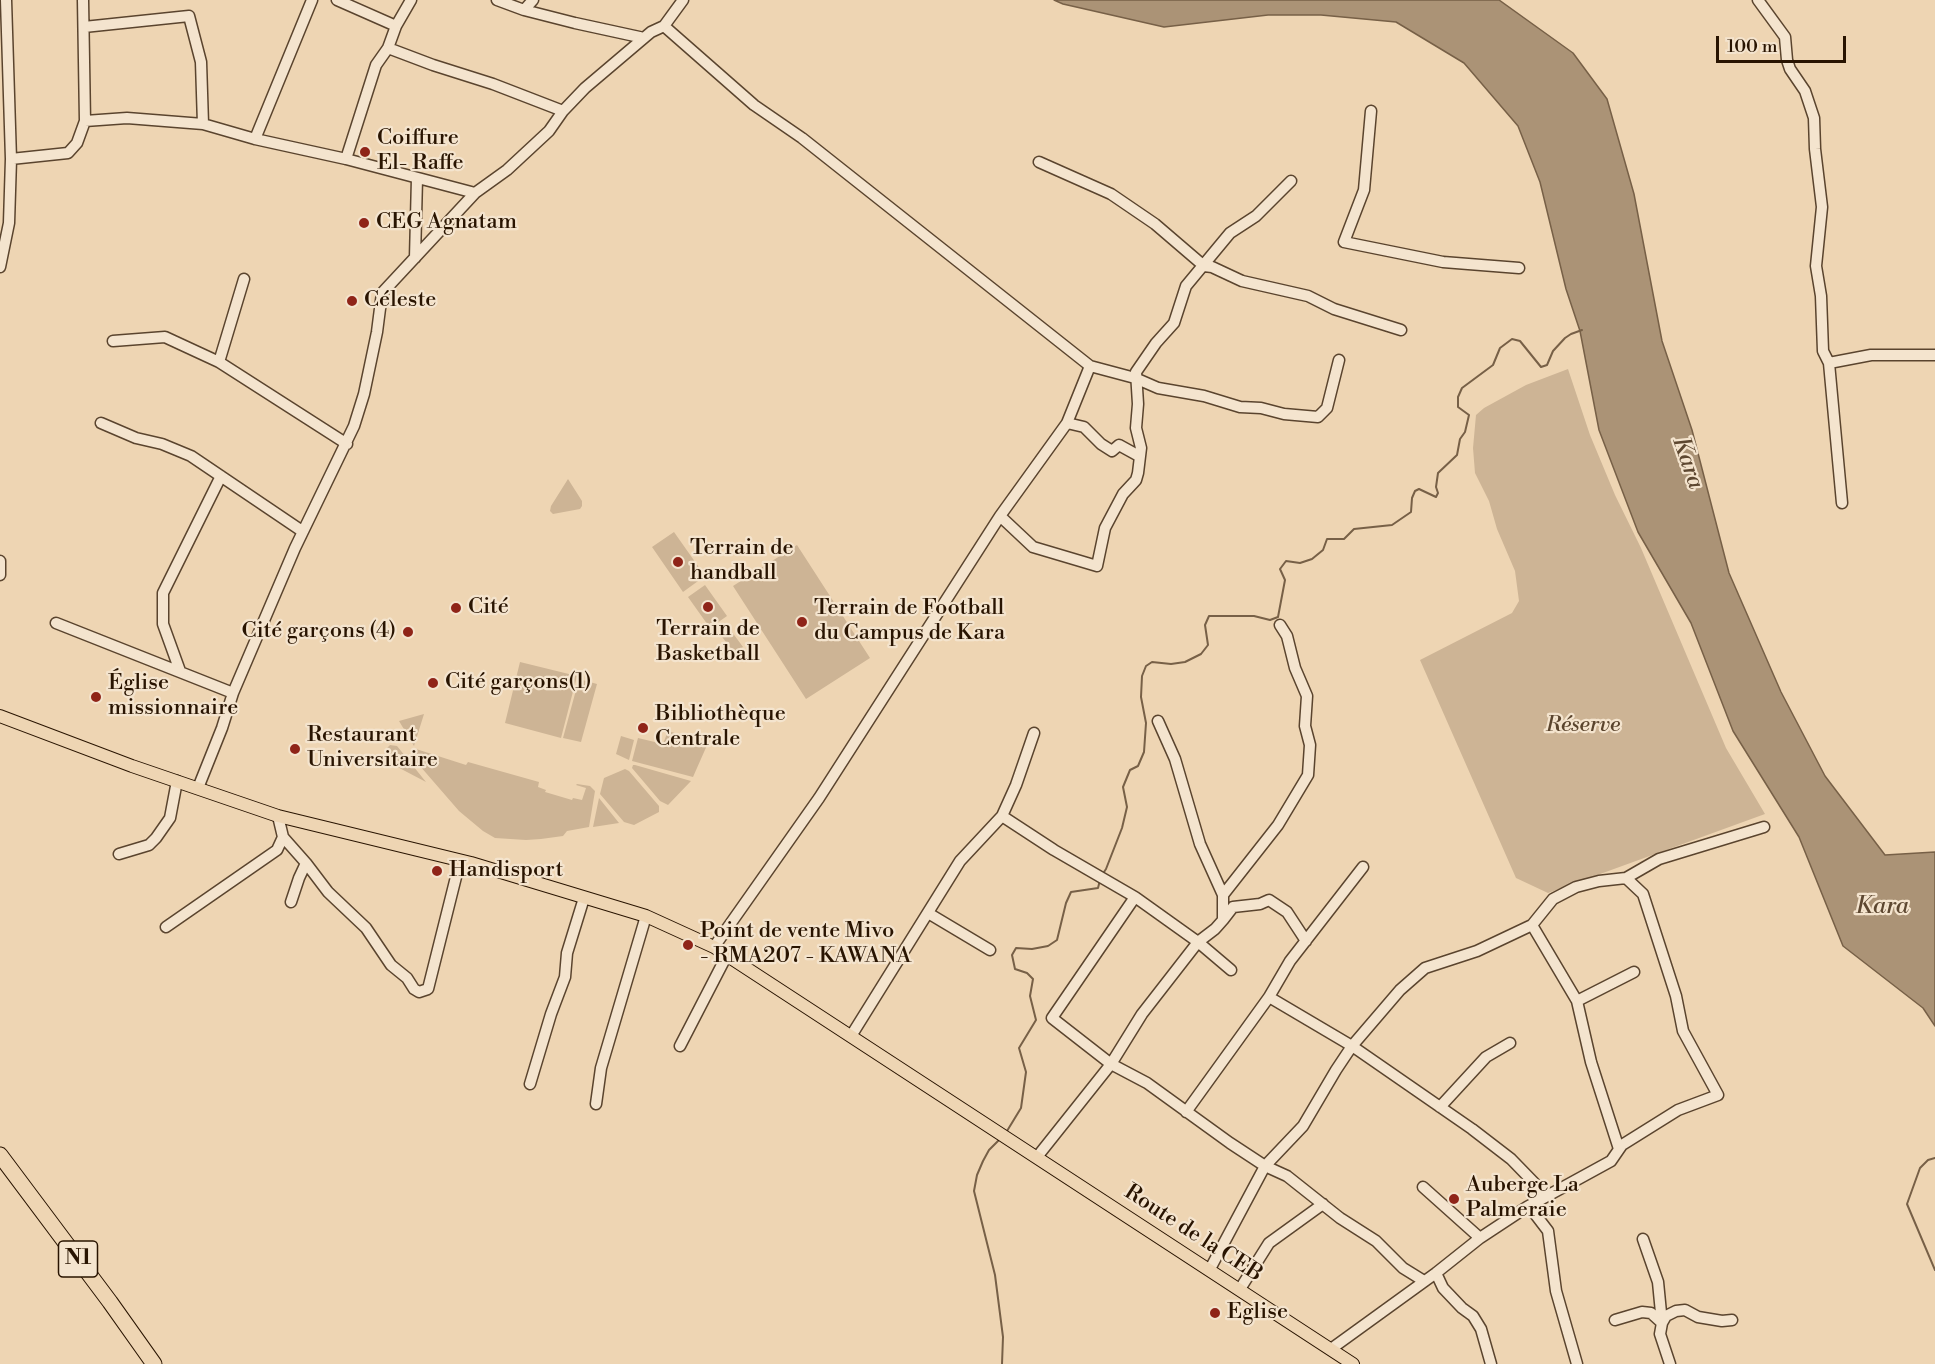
<!DOCTYPE html>
<meta charset="utf-8">
<style>
body{margin:0}
#map{position:relative;width:1935px;height:1364px;overflow:hidden;background:#eed5b3;font-family:"Libre Bodoni",serif}
canvas{display:block}
.scale{position:absolute;left:1716px;top:36px;width:130px;height:27px;box-sizing:border-box;border:3px solid #291401;border-top:0;padding-left:8px;font-size:18px;line-height:21px;white-space:nowrap;color:#291401;-webkit-text-stroke:4px #f4e4ce;paint-order:stroke}
</style>
<div id="map">
<canvas width="1935" height="1364"></canvas>
<div class="scale">100 m</div>
</div>
<script>
const g = document.querySelector('canvas').getContext('2d');
g.lineJoin = 'round';
function fillPath(path, color) {
  g.fillStyle = color;
  g.fill(path, 'evenodd');
}
function shape(rows) {
  const path = new Path2D();
  for (const r of rows) {
    path.moveTo(r[0], r[1]);
    for (let i = 2; i < r.length; i += 2) path.lineTo(r[i], r[i + 1]);
  }
  return path;
}
function trace(path, color, width, dash) {
  g.strokeStyle = color;
  g.lineWidth = width;
  g.lineCap = dash ? 'butt' : 'round';
  g.setLineDash(dash || []);
  g.stroke(path);
}
function drawText(font, color, halo, rows, align = 'center') {
  g.font = font + ' "Libre Bodoni",serif';
  g.lineWidth = 4.5;
  g.setLineDash([]);
  g.textBaseline = 'middle';
  g.strokeStyle = halo;
  g.fillStyle = color;
  for (const [text, x, y, turn = 0] of rows) {
    g.save();
    g.translate(x, y);
    g.rotate((+turn || 0) * Math.PI / 180);
    g.textAlign = isNaN(turn) ? turn : align;
    if (halo) g.strokeText(text, 0, 0);
    g.fillText(text, 0, 0);
    g.restore();
  }
}
fillPath(shape([
 [1568,369,1590,435,1615,495,1641,548,1726,748,1765,814,1548,893,1516,878,1420,660,1512,613,1519,601,1515,571,1497,529,1489,501,1475,473,1473,448,1476,415,1484,408,1526,385],
 [568,479,582,501,582,506,580,509,553,514,550,511,551,506],
 [674,532,705,576,683,592,652,547],
 [797,545,870,658,806,699,733,586],
 [705,585,727,616,710,628,688,597],
 [729,628,743,647,734,653,720,634],
 [520,662,577,676,561,738,505,723],
 [579,679,597,684,581,742,563,738],
 [424,714,414,746,399,721],
 [668,731,708,743,693,777,632,761,638,738,663,744],
 [621,736,634,740,629,760,616,754],
 [390,745,397,746,426,782,386,761,384,751],
 [416,749,466,765,468,762,539,782,538,787,546,790,545,792,572,800,573,798,582,800,586,788,576,785,577,784,590,786,595,791,589,827,567,831,563,836,541,839,526,840,495,838,483,831,459,811,413,758],
 [633,765,635,765,691,781,668,805,660,801,632,768],
 [625,769,629,771,659,806,659,812,634,825,624,822,600,794,604,778],
 [599,798,619,823,593,827]
]), '#cdb495');
const water = shape([
 [1054,0,1499,0,1573,53,1607,99,1634,194,1662,341,1692,430,1729,573,1781,692,1825,776,1885,855,1935,852,1935,1026,1923,1008,1843,946,1799,837,1733,731,1691,623,1638,532,1599,430,1580,331,1566,289,1540,182,1518,126,1464,63,1396,22,1321,15,1268,15,1164,27,1063,4,1054,0]
]);
fillPath(water, '#ab9376');
trace(water, '#776047', 1.5);
trace(shape([
 [1102,875,1106,869,1122,828,1127,807,1123,787,1130,770,1138,766,1144,752,1146,723,1141,697,1142,676,1146,666,1152,662,1171,664,1185,662,1201,654,1208,645,1205,625,1209,616,1254,616,1270,620,1278,617,1285,580,1280,569,1286,561,1300,563,1312,559,1323,550,1327,539,1344,539,1354,529,1392,525,1411,512,1412,498,1415,491,1419,489,1436,497,1438,493,1436,487,1438,473,1457,455,1460,439,1465,432,1469,415,1458,407,1458,397,1462,388,1493,365,1500,348,1512,339,1520,341,1541,367,1547,365,1553,351,1565,338,1571,334,1582,330],
 [1007,1131,1021,1108,1026,1072,1019,1048,1036,1020,1030,996,1033,979,1027,973,1015,969,1012,955,1016,948,1032,949,1048,946,1057,940,1066,903,1071,892,1098,888,1100,880],
 [999,1140,989,1150,983,1161,977,1175,974,1191,995,1275,1003,1337,1002,1364],
 [1935,1158,1928,1160,1920,1168,1907,1204,1935,1270]
]), '#776047', 2);
const minor = shape([
 [337,0,396,26],
 [497,0,524,10,575,23,644,38],
 [1758,0,1785,37,1787,60,1790,69,1805,91,1814,118,1815,149,1822,207,1816,266,1821,296,1823,351,1829,363,1842,503],
 [524,10,533,0],
 [664,26,754,105,802,138,1090,366,1067,423,1000,516,819,798,714,947],
 [84,27,189,16,201,62,203,124],
 [388,48,433,65,493,84,563,111],
 [1371,111,1364,190,1344,242,1443,262,1519,268],
 [85,121,127,118,203,124,255,139,346,159,475,193],
 [255,139,312,0],
 [11,159,68,153,77,143,85,121,83,0],
 [346,159,376,65,388,48,396,26,411,0],
 [1039,162,1111,194,1155,224,1204,266,1212,267,1242,281,1308,296,1334,309,1401,330],
 [415,258,417,178],
 [0,267,9,223,11,159,6,0],
 [113,341,165,337,219,362,347,444],
 [219,362,244,279],
 [1829,363,1871,355,1935,355],
 [1090,366,1135,378,1158,388,1204,396,1240,407,1261,408,1284,414,1318,417,1327,408,1339,360],
 [101,423,136,438,162,444,191,456,302,531],
 [1067,423,1084,427,1101,444,1112,451,1119,445,1139,456],
 [1000,516,1033,547,1097,566,1105,528,1123,494,1136,480,1138,473,1141,448,1136,428,1138,404,1136,372,1156,343,1174,323,1186,286,1230,233,1256,216,1291,181],
 [0,561,0,575],
 [56,623,233,693],
 [180,671,163,624,163,593,221,476],
 [198,788,222,728,233,693,295,548,354,426,364,394,377,332,382,293,475,193,507,170,549,131,563,111,585,88,651,32,664,26,683,0],
 [278,816,283,837,306,863,299,878,291,902],
 [1002,816,1054,850,1135,897,1198,942,1231,970],
 [119,854,149,845,156,838,170,818,177,781],
 [306,863,328,892,366,928,391,965,407,978,414,989,419,992,428,989,460,861],
 [1223,895,1278,825,1308,775,1310,745,1305,726,1307,696,1295,668,1287,636,1280,625],
 [1135,897,1052,1018,1111,1064,1147,1083,1230,1143,1265,1166,1210,1269],
 [928,913,990,950],
 [1223,920,1233,907,1260,904,1269,900,1287,912,1306,941],
 [1532,925,1577,1001,1591,1062,1619,1149],
 [166,927,277,850,283,837],
 [1269,997,1352,1046,1472,1129,1511,1159,1546,1195],
 [1577,1001,1634,972],
 [851,1036,960,861,1002,816,1016,785,1034,733],
 [680,1046,727,955],
 [530,1084,551,1014,565,977,567,953,584,898],
 [596,1104,601,1068,646,916],
 [1440,1107,1486,1057,1510,1043],
 [1186,1112,1269,997,1290,961,1363,867],
 [1037,1157,1111,1064,1142,1014,1198,942,1215,929,1223,920,1223,895,1200,844,1175,759,1158,721],
 [1423,1187,1480,1238],
 [1527,1207,1535,1214,1548,1231,1556,1291,1577,1364],
 [1436,1273,1443,1288,1462,1308,1473,1316,1481,1329,1491,1364],
 [1424,1281,1403,1268,1376,1241,1340,1218,1287,1176,1265,1166,1303,1126,1336,1070,1352,1046,1400,990,1425,968,1477,951,1532,925,1553,899,1576,887,1599,881,1626,878,1659,859,1764,827],
 [1240,1289,1269,1243,1323,1204],
 [1615,1320,1642,1312,1651,1313,1662,1323,1658,1282,1643,1239],
 [1331,1349,1436,1273,1480,1238,1527,1207,1611,1161,1622,1145,1678,1110,1718,1095,1683,1031,1676,996,1643,894,1626,878],
 [1670,1364,1660,1334,1662,1323,1666,1316,1676,1311,1685,1310,1698,1317,1722,1321,1732,1320]
]);
const major = shape([
 [0,716,132,766,278,816,471,863,646,916,714,947,1353,1364]
]);
const highway = shape([
 [0,1155,110,1302,154,1364]
]);
trace(minor, '#5a442e', 13);
trace(major, '#291401', 14);
trace(highway, '#291401', 17);
trace(minor, '#f4e4ce', 10);
trace(major, '#eed5b3', 12);
trace(highway, '#eed5b3', 15);
for (const [x, y, r, color] of [
 [365,152,6,"#8f2418"],
 [364,223,6,"#8f2418"],
 [352,301,6,"#8f2418"],
 [678,562,6,"#8f2418"],
 [708,607,6,"#8f2418"],
 [456,608,6,"#8f2418"],
 [802,622,6,"#8f2418"],
 [408,632,6,"#8f2418"],
 [433,683,6,"#8f2418"],
 [96,697,6,"#8f2418"],
 [643,728,6,"#8f2418"],
 [295,749,6,"#8f2418"],
 [437,871,6,"#8f2418"],
 [688,945,6,"#8f2418"],
 [1454,1199,6,"#8f2418"],
 [1215,1313,6,"#8f2418"]
]) {
  const dot = new Path2D();
  dot.arc(x, y, r, 0, 2 * Math.PI);
  g.fillStyle = color;
  g.fill(dot);
  trace(dot, '#f4e4ce', 2);
}
for (const [x, y, w] of [
 [78,1259,39]
]) {
  const box = new Path2D();
  box.roundRect(x - w / 2, y - 18, w, 36, 4.5);
  g.fillStyle = '#f4e4ce';
  g.fill(box);
  trace(box, '#291401', 1.5);
}
drawText('bold 21px', '#291401', null, [
 ["N1",78,1259]
]);
drawText('22px', '#291401', '#f4e4ce', [
 ["Coiffure",377,139],
 ["El- Raffe",377,164],
 ["CEG Agnatam",376,223],
 ["Céleste",364,301],
 ["Terrain de",690,549],
 ["handball",690,574],
 ["Cité",468,608],
 ["Terrain de Football",814,609],
 ["du Campus de Kara",814,634],
 ["Terrain de",708,630,"center"],
 ["Basketball",708,655,"center"],
 ["Cité garçons (4)",396,632,"right"],
 ["Cité garçons(1)",445,683],
 ["Église",108,684],
 ["missionnaire",108,709],
 ["Bibliothèque",655,715],
 ["Centrale",655,740],
 ["Restaurant",307,736],
 ["Universitaire",307,761],
 ["Handisport",449,871],
 ["Point de vente Mivo",700,932],
 ["- RMA207 - KAWANA",700,957],
 ["Auberge La",1466,1186],
 ["Palmeraie",1466,1211],
 ["Eglise",1227,1313]
], 'left');
drawText('italic 22px', '#5a442d', '#f4e4ce', [
 ["Réserve",1583,726]
]);
drawText('22px', '#291401', '#f4e4ce', [
 ["Route de la CEB",1193,1234,33]
]);
drawText('italic 24px', '#5d4730', '#f4e4ce', [
 ["Kara",1687,463,71],
 ["Kara",1882,907]
]);
</script>
